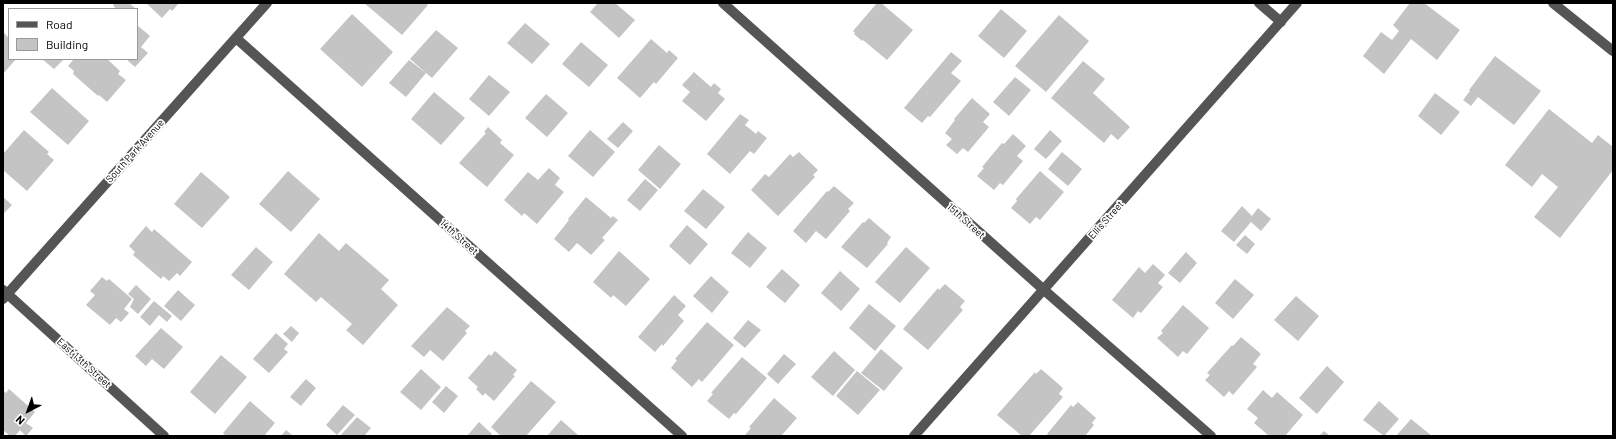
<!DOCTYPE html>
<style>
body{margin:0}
#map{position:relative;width:1616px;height:439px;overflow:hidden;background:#fff;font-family:Barlow,sans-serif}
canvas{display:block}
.frame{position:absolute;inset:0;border:4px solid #000;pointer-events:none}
.legend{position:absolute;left:8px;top:8px;width:130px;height:52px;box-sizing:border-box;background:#fff;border:1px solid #999;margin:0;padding:5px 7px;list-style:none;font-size:12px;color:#000}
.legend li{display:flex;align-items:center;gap:8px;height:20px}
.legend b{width:20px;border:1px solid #999}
.north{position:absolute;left:8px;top:391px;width:40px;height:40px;-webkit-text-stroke:3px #fff;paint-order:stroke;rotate:221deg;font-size:11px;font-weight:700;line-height:16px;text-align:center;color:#000}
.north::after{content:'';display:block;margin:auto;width:14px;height:18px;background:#000;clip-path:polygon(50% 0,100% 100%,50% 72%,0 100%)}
</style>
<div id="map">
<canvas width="1616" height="439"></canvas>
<div class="frame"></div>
<ul class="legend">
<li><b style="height:5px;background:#555"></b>Road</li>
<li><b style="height:11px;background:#c4c4c4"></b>Building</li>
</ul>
<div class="north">N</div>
</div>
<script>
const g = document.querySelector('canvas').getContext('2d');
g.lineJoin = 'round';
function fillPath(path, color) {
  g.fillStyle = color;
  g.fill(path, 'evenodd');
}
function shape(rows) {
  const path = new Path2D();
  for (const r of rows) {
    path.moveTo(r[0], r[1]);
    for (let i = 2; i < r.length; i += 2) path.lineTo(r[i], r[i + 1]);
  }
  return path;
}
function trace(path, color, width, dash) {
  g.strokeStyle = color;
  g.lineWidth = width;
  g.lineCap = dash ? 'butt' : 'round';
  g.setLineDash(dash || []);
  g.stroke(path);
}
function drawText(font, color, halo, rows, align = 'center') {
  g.font = font + ' Barlow,sans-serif';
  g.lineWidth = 3.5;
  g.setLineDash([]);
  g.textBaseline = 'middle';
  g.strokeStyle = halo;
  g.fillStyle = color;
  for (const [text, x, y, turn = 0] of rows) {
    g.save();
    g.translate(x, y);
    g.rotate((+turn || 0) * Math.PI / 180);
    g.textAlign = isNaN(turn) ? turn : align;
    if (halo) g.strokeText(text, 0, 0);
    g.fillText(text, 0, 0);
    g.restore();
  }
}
fillPath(shape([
 [115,3,129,3,136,9,116,9,113,5],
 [146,3,179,3,172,11,170,9,162,18],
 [364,3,425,3,428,5,402,35],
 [598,3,615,3,635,20,619,38,590,12],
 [877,3,881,3,913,30,887,60,863,40,862,41,854,34,855,33,853,31],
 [1410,3,1424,3,1460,30,1437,60,1411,39,1384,74,1363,56,1381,32,1392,40,1399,31,1393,25],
 [1001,9,1027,31,1004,58,978,36],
 [352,14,393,52,362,87,320,49],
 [1059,15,1089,41,1046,92,1015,66],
 [525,23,550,44,532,64,507,43],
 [137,25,150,36,141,47,148,53,135,67,126,59,137,59],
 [436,30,458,48,432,78,410,59],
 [3,32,9,38,9,59,16,59,3,74],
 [651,39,667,53,669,50,678,58,656,84,654,82,640,98,617,78],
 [581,42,608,65,589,87,562,64],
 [951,52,962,61,951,73,961,81,930,117,928,116,922,123,904,108],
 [1495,56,1541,91,1514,125,1478,97,1471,106,1463,100,1470,91,1469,90],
 [42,59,64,59,54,69],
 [74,59,107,59,120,71,118,74,126,80,107,102,99,95,98,96,73,74,74,71,68,66],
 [409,60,426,73,406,97,389,83],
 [1083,61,1105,79,1093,93,1130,127,1118,140,1111,134,1104,143,1051,98],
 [694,72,711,87,714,83,721,89,718,93,725,99,706,121,682,101,690,92,682,85],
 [489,75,510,92,489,116,469,99],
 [1015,77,1031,90,1009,116,993,102],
 [52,88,89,121,68,145,30,112],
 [434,92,465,118,441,145,411,119],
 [1435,93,1460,112,1441,135,1418,116],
 [546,94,568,113,547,137,525,118],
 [972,98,990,114,983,122,989,127,968,152,963,148,957,154,946,145,952,139,945,133,955,120,954,119],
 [1549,109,1592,143,1598,135,1613,147,1613,170,1560,238,1534,217,1558,187,1542,174,1532,187,1505,165],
 [740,114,749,120,745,125,756,134,758,131,767,138,754,154,750,151,730,174,707,154],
 [623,122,633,131,618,148,607,139],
 [488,127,502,140,500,143,514,155,487,187,459,163,486,133,484,132],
 [24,130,49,152,47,154,54,160,27,191,3,170,3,154],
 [590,130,615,152,593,177,568,156],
 [1050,130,1062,141,1046,159,1034,149],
 [1013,134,1026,146,1017,156,1023,161,1003,185,1000,183,994,190,977,176,984,168,982,167,1002,143,1004,144],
 [659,145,681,164,660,189,638,170],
 [799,152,818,170,813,175,815,177,778,216,751,190,765,174,769,177,790,154,793,157],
 [1062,152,1082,169,1068,186,1048,169],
 [549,168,560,178,555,185,564,192,537,224,524,213,522,216,504,200,528,172,538,180],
 [288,171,320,199,291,232,259,204],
 [1040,171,1064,192,1040,220,1036,217,1030,224,1011,208,1017,201,1016,199],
 [201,172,230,197,202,228,174,204],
 [645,179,658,190,640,211,627,200],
 [834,186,854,203,848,209,850,211,826,239,816,231,806,243,793,231,827,191,828,192],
 [703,189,725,207,706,229,684,211],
 [3,197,12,205,3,214],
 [586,197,611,218,613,216,618,220,602,238,605,240,591,255,577,243,569,252,554,239,569,220,568,219],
 [1242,206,1252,216,1258,208,1271,219,1261,231,1251,222,1234,242,1221,231],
 [869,218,891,237,887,243,888,244,867,268,841,247,863,222,864,223],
 [687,225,708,244,690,265,669,246],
 [146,226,152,232,154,229,192,262,180,276,177,273,169,281,163,276,161,279,133,255,135,252,129,246],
 [748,232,767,248,750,268,731,253],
 [319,233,339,251,346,243,389,280,381,289,398,305,363,345,346,330,352,324,321,297,316,302,284,274],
 [1245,235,1255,244,1247,254,1236,245],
 [256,247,273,262,249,290,231,275],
 [906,247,930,268,900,303,875,282],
 [619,251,650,279,626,306,613,295,611,298,593,282],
 [1186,252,1197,263,1180,283,1168,273],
 [1153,264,1165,275,1158,283,1163,287,1141,313,1138,311,1133,318,1112,300,1139,267,1145,273],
 [782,269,800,285,785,303,766,287],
 [840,271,860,289,841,311,821,293],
 [711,276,729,292,712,313,693,296],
 [102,277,107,281,109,279,132,299,124,309,129,313,121,322,116,318,110,325,86,305,95,295,90,291],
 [1235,279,1254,295,1233,319,1215,303],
 [945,284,965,301,960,307,963,310,928,350,903,329,938,288,939,290],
 [136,285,151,299,138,314,130,307,134,299,128,294],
 [178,290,195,305,181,321,164,306],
 [674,295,686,306,678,315,684,321,663,346,662,344,655,352,638,337],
 [1296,296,1319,316,1298,341,1274,320],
 [154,301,172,316,167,322,159,315,150,326,140,317],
 [869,304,896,326,875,351,849,328],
 [1183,305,1209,328,1187,354,1183,351,1178,357,1157,338,1163,333,1161,331],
 [447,307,470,326,465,331,467,333,443,361,430,350,424,357,411,346],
 [748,320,761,330,745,348,733,338],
 [707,322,734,345,702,382,699,379,692,387,671,368,677,360,675,359],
 [291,326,299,333,292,342,283,334],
 [161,328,183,347,164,369,152,359,146,366,135,356],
 [276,333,288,344,284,349,288,352,269,373,253,359],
 [1241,337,1261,354,1253,364,1257,367,1233,395,1229,391,1224,397,1205,380,1210,375,1207,373,1232,345,1233,346],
 [881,349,903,368,884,391,861,373],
 [495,351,517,370,513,375,515,376,494,401,485,393,483,396,476,389,478,387,468,378,489,354,491,356],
 [834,351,855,370,833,396,811,377],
 [784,354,796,364,778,384,767,374],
 [221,355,247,377,215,414,190,392],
 [742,357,767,378,736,414,734,413,729,419,707,401,713,394,711,393],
 [1327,366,1344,382,1317,414,1299,398],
 [421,369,441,387,421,410,400,392],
 [1041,369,1063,388,1059,394,1063,397,1029,436,1022,436,997,415,1035,372,1036,374],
 [857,371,880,390,858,415,836,396],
 [306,379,316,388,301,406,290,397],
 [531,381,556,402,526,436,501,436,491,427],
 [446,386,458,396,444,413,432,402],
 [9,389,35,412,26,423,33,428,26,436,20,430,15,436,10,436,3,430,3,390,6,393],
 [1263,390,1272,398,1277,392,1303,415,1285,436,1269,436,1254,423,1258,418,1247,409],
 [774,398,797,418,781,436,747,436,745,435,751,428,749,427],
 [250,401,275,423,264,436,226,436,223,433],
 [1379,401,1399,419,1384,436,1363,420],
 [1078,402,1096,418,1092,423,1094,425,1085,436,1049,436,1047,434,1071,405,1073,407],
 [343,405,355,415,337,435,326,425],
 [357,417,371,428,364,436,340,436],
 [1411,419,1432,436,1396,436],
 [561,420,579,436,547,436],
 [479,422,492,434,490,436,467,436],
 [286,430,293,436,281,436],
 [1324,431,1330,436,1319,436]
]), '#c4c4c4');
trace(shape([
 [723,3,1044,290,1211,436],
 [1259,3,1281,22],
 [1553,3,1613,51],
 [236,38,682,436],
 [3,290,164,436],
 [3,299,267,3],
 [914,436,1297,3]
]), '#555', 10);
drawText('10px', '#000', '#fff', [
 ["South Park Avenue",135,151,-48],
 ["Ellis Street",1106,220,-48],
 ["15th Street",966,221,42],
 ["14th Street",459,237,42],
 ["East 13th Street",84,363,42]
]);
</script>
